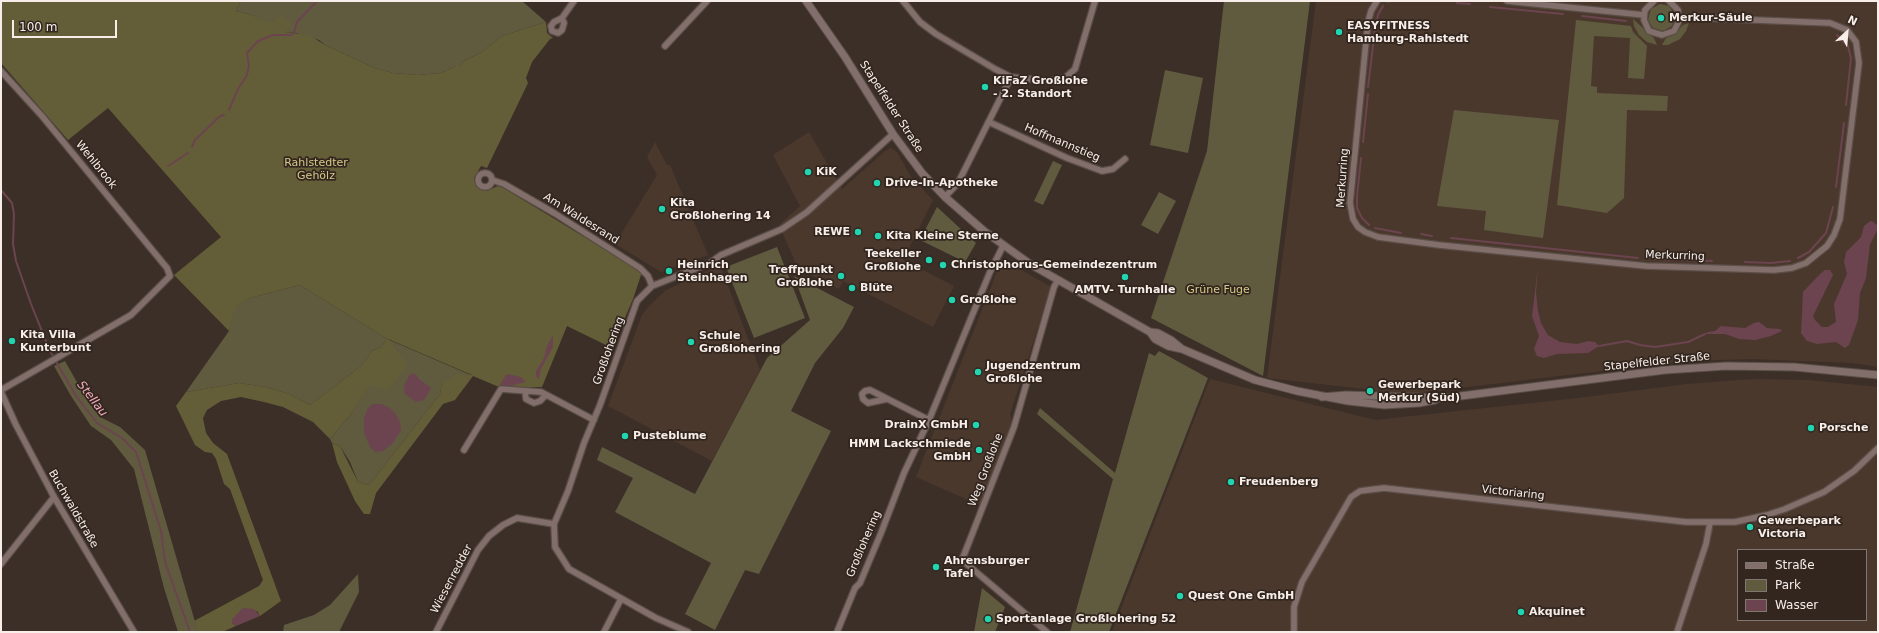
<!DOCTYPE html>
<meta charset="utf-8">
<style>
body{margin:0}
#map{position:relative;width:1879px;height:633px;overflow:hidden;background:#3c2f28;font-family:"DejaVu Sans",sans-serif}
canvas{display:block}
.frame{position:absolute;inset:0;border:2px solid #f7eeea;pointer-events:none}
.legend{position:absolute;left:1737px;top:549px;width:130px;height:72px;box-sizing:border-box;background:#32261e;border:1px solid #817670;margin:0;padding:5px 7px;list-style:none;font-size:12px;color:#f7eeea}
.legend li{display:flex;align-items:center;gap:8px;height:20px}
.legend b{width:20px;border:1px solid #817670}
.north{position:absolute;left:1827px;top:12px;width:40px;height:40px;-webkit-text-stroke:3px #32261e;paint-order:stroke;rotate:26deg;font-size:11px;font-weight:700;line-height:16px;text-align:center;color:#f7eeea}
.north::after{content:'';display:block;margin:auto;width:14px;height:18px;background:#f7eeea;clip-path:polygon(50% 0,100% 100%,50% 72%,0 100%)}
.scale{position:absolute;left:12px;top:20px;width:105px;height:18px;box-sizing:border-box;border:2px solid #f7eeea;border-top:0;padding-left:5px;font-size:12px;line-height:14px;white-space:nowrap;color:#f7eeea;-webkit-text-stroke:3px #32261e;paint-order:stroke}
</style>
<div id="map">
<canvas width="1879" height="633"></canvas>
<div class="frame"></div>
<ul class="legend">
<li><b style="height:5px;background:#826f6c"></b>Straße</li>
<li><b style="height:11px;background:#605b3f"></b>Park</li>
<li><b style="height:11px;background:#6b444f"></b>Wasser</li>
</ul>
<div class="north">N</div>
<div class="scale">100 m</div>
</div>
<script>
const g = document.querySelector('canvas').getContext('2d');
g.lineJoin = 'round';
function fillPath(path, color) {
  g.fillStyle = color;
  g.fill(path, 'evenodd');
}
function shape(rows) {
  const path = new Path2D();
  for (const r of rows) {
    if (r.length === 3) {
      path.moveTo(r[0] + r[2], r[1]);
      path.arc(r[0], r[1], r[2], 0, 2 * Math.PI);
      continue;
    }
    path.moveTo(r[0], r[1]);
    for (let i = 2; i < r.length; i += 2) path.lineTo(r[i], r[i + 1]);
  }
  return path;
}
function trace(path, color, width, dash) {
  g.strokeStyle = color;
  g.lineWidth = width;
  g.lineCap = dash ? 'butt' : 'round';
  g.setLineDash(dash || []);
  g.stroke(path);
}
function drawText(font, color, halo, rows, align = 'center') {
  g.font = font + ' "DejaVu Sans",sans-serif';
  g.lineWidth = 3.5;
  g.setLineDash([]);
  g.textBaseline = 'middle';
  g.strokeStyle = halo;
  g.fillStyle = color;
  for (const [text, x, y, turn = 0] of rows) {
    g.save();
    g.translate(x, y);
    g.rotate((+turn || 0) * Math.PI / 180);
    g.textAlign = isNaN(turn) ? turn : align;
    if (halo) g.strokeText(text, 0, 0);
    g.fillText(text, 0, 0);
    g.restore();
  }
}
fillPath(shape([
 [1316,1,1878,1,1878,367,1852,363,1752,359,1685,361,1409,394,1267,378],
 [809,132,842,189,885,151,891,148,897,152,911,177,933,200,903,260,954,286,933,327,843,281,839,289,798,268,779,225,800,206,773,155],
 [655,142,667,165,670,165,708,255,661,272,615,244,657,175,647,157],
 [1002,259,1051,287,1010,414,1013,426,982,506,916,477],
 [720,265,760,370,712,461,608,406,642,315,649,306,666,290],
 [1210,379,1375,420,1578,398,1687,384,1753,379,1809,380,1878,387,1878,632,1112,632],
 [1738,550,1866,550,1866,620,1738,620]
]), '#4b382d');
fillPath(shape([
 [241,1,522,1,546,22,502,36,482,52,462,62,460,66,456,66,441,73,417,75,393,73,375,68,325,45,319,40,296,33,284,32,273,22,268,23,252,15,236,11],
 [1224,1,1310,1,1263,376,1151,318,1207,151],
 [1660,4,1669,6,1675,15,1672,26,1663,31,1653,28,1648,20,1651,9],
 [1633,19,1654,38,1657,45,1647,42,1639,35,1634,26],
 [1576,20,1631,26,1633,32,1647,46,1644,79,1628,78,1630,38,1594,36,1591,86,1597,87,1597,93,1668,96,1667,111,1627,110,1624,198,1607,213,1557,205],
 [1689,23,1686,31,1680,39,1668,45,1662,45,1666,38,1675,34,1683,25],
 [1165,70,1203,78,1188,153,1150,145],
 [1454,110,1559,120,1543,238,1484,230,1486,211,1437,206],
 [1053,161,1062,165,1043,205,1034,201],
 [1159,192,1176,201,1158,234,1141,225],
 [937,207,976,243,965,262,920,240],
 [777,247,805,318,754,338,726,267],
 [794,276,854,307,843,328,815,363,791,411,831,431,759,574,745,570,715,630,685,614,711,563,615,512,633,478,597,460,602,447,695,494,767,358,810,320],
 [300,285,387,339,473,376,442,382,440,394,369,485,358,482,350,462,340,446,332,443,330,439,351,414,370,384,387,339,381,347,372,351,361,366,310,405,289,394,266,387,239,383,186,392,229,331,234,307,250,298],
 [1159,351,1208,378,1109,632,1070,632,1113,479,1037,414,1040,408,1115,473,1149,353,1155,356],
 [65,361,88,402,100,417,120,427,145,450,198,632,178,632,164,588,134,469,111,440,91,426,71,396,54,366],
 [358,574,359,592,339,632,283,632,284,625,314,615,330,605],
 [982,588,1005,607,995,632,974,632]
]), '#605b3f');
fillPath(shape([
 [1,1,241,1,236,11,252,15,268,22,273,22,281,16,291,24,285,32,309,35,325,45,375,68,393,73,417,75,441,73,456,66,460,66,462,62,482,52,502,36,546,22,547,33,553,38,550,39,532,62,526,78,528,83,487,168,481,166,474,178,475,183,477,187,486,191,498,186,502,187,642,272,633,299,612,348,567,326,542,387,499,387,473,376,455,400,443,404,376,493,370,514,364,514,355,501,337,462,332,443,340,446,358,482,369,485,440,394,442,382,456,375,472,375,388,339,407,365,388,390,370,385,351,414,330,439,313,422,283,407,264,402,241,397,221,401,207,410,203,418,206,433,213,443,227,454,281,601,260,616,257,611,232,623,236,626,222,632,198,632,194,621,259,586,263,580,230,489,224,484,216,459,212,453,205,452,195,445,176,406,186,392,239,383,266,387,289,394,310,405,361,366,372,351,381,347,387,339,300,285,250,298,235,307,229,331,174,275,221,237,108,108,68,140,1,63]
]), '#645e38');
fillPath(shape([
 [1872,221,1878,226,1878,229,1870,244,1866,278,1860,293,1858,320,1849,345,1845,348,1836,342,1817,344,1807,341,1801,333,1803,292,1820,274,1825,270,1830,270,1833,275,1813,316,1815,320,1822,327,1828,327,1836,322,1834,304,1847,274,1844,262,1846,252,1861,237,1864,226,1869,222],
 [1538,267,1536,292,1538,311,1541,323,1548,335,1560,342,1577,344,1588,341,1595,342,1599,346,1588,353,1557,354,1544,358,1537,356,1534,349,1539,336,1532,316],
 [1759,322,1767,328,1780,329,1782,331,1771,336,1755,340,1739,339,1725,334,1705,334,1708,332,1715,331,1721,326,1745,328,1754,323],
 [553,335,553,347,541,369,539,379,536,377,536,371,544,358,547,346],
 [410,374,416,374,419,379,431,388,424,400,416,402,405,394,404,385],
 [508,374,521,377,526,382,510,386,499,386,506,375],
 [373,404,381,404,390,408,395,413,400,422,401,431,392,444,383,451,375,452,370,447,364,432,364,418,368,408],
 [243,608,254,609,260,616,236,626,232,623,232,619]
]), '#6b444f');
trace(shape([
 [1388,2,1391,1],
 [1457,3,1470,4],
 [1490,7,1563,14],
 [1582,16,1626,21],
 [1837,35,1848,46,1851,58,1846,105],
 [1368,87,1375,29,1378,15,1383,6],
 [229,110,238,89,247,75,249,65,247,53,258,41,273,35,291,35,294,33,297,22,317,1],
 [1363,142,1368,94],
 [192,147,195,140,220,116,224,115],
 [1361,158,1357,196,1357,208,1362,218,1369,225],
 [168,166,188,153],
 [1836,187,1844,123],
 [1,190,12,203,14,214,13,244,16,261,31,304,50,351,76,396,97,423,122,438,136,452,161,531,165,562,190,632],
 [1375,228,1401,233],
 [1421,234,1432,236],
 [1451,238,1638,258],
 [1798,258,1809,252,1826,233,1833,207],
 [1655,259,1712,261],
 [1745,262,1771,263,1790,261],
 [1599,346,1627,341,1640,345,1655,347,1688,342,1705,334]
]), '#6b444f', 2);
const minor = shape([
 [903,1,920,22,936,34,995,69,1011,77,1049,81,1065,78,1075,69,1095,1],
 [1377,1,1371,11,1368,22,1350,203,1353,219,1358,227,1365,232,1378,237,1439,245,1646,266,1774,270,1792,268,1806,263,1827,246,1834,235,1840,219,1859,63,1856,42,1847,30,1830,23,1680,17],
 [1507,1,1644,15],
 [1654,1,1645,10,1644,20,1649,31,1662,35,1674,31,1679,21,1678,10,1669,1],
 [562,18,564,23,562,30,558,33,552,31,551,26,554,22,562,18,574,1],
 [665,46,707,1],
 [1,71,42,116,167,268,170,276,131,315,1,390],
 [989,122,1067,158,1102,171,1113,169,1125,159],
 [485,180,7],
 [492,180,504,184,554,213,640,268,648,276,652,286],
 [945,197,958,183,1011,77],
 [525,391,526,399,534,403,540,401,546,395],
 [1,392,16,425,54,497,134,632],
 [887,399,868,403,863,399,862,394,865,391,870,390,929,420],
 [464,450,501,389,541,392,594,420],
 [1,564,54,497],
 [436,632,478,550,489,536,503,525,517,518,554,524],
 [604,632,621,599],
 [688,632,656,618,569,569,555,547,554,524,568,491,584,443,600,405,637,301,652,286,710,263,721,255,782,229,807,212,893,134],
 [837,632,855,588,860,583,881,533,904,473,929,420,990,272,1003,246],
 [1047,632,962,560,1014,427,1054,287,1058,280],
 [1294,632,1294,607,1302,582,1351,497,1360,491,1384,488,1686,522,1735,522,1767,515,1785,509,1824,492,1854,471,1878,448],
 [1677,632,1706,544,1710,523]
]);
const tertiary = shape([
 [806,1,845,57,893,134,922,173,945,197,984,231,1030,264,1150,332,1158,333,1171,340,1182,349],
 [1150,332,1155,339,1168,346,1182,349,1255,380,1297,391,1348,401,1384,405,1419,403,1435,400],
 [1322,397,1346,395,1445,398,1665,370,1726,366,1794,367,1878,375]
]);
trace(minor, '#5a4e47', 8);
trace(tertiary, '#5a4e47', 9);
trace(minor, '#826f6c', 5.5);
trace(tertiary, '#826f6c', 7);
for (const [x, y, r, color] of [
 [1661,18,4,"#20d5b0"],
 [1339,32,4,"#20d5b0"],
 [985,87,4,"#20d5b0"],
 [808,172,4,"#20d5b0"],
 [877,183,4,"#20d5b0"],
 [662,209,4,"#20d5b0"],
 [858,232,4,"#20d5b0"],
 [878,236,4,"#20d5b0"],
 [929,260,4,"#20d5b0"],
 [943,265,4,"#20d5b0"],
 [669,271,4,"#20d5b0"],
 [841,276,4,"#20d5b0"],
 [1125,277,4,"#20d5b0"],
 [852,288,4,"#20d5b0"],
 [952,300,4,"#20d5b0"],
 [12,341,4,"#20d5b0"],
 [691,342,4,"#20d5b0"],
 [978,372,4,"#20d5b0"],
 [1370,391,4,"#20d5b0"],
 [976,425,4,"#20d5b0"],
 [1811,428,4,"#20d5b0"],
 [625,436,4,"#20d5b0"],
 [979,450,4,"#20d5b0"],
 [1231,482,4,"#20d5b0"],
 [1750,527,4,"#20d5b0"],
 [936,567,4,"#20d5b0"],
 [1180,596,4,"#20d5b0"],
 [1521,612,4,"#20d5b0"],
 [988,619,4,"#20d5b0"]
]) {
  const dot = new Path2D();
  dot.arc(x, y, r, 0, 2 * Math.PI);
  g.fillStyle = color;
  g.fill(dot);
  trace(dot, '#32261e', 1.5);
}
drawText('bold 11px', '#f7eeea', '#32261e', [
 ["Merkur-Säule",1669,18],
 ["EASYFITNESS",1347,26],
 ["Hamburg-Rahlstedt",1347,39],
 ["KiFaZ Großlohe",993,81],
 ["- 2. Standort",993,94],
 ["KiK",816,172],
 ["Drive-In-Apotheke",885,183],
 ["Kita",670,203],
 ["Großlohering 14",670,216],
 ["REWE",850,232,"right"],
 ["Kita Kleine Sterne",886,236],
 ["Teekeller",921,254,"right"],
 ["Großlohe",921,267,"right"],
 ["Heinrich",677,265],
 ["Steinhagen",677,278],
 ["Christophorus-Gemeindezentrum",951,265],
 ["Treffpunkt",833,270,"right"],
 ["Großlohe",833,283,"right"],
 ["Blüte",860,288],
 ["AMTV- Turnhalle",1125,290,"center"],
 ["Großlohe",960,300],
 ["Kita Villa",20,335],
 ["Kunterbunt",20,348],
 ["Schule",699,336],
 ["Großlohering",699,349],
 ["Jugendzentrum",986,366],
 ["Großlohe",986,379],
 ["Gewerbepark",1378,385],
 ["Merkur (Süd)",1378,398],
 ["DrainX GmbH",968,425,"right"],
 ["Porsche",1819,428],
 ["Pusteblume",633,436],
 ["HMM Lackschmiede",971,444,"right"],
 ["GmbH",971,457,"right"],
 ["Freudenberg",1239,482],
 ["Gewerbepark",1758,521],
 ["Victoria",1758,534],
 ["Ahrensburger",944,561],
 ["Tafel",944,574],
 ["Quest One GmbH",1188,596],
 ["Akquinet",1529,612],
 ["Sportanlage Großlohering 52",996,619]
], 'left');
drawText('11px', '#f7eeea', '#32261e', [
 ["Stapelfelder Straße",891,107,57],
 ["Hoffmannstieg",1062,143,23],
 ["Wehlbrook",96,165,51],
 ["Merkurring",1343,178,-86],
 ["Am Waldesrand",581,219,32],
 ["Merkurring",1675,256,2],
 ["Großlohering",609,351,-70],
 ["Stapelfelder Straße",1657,362,-6],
 ["Weg Großlohe",986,470,-69],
 ["Victoriaring",1513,493,6],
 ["Buchwaldstraße",73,509,60],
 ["Großlohering",864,544,-67],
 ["Wiesenredder",452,579,-62]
]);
drawText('11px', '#d5ca89', '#32261e', [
 ["Rahlstedter",316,163],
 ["Gehölz",316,176],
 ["Grüne Fuge",1218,290]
]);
drawText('italic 12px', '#f0aabc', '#32261e', [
 ["Stellau",92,399,52]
]);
</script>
